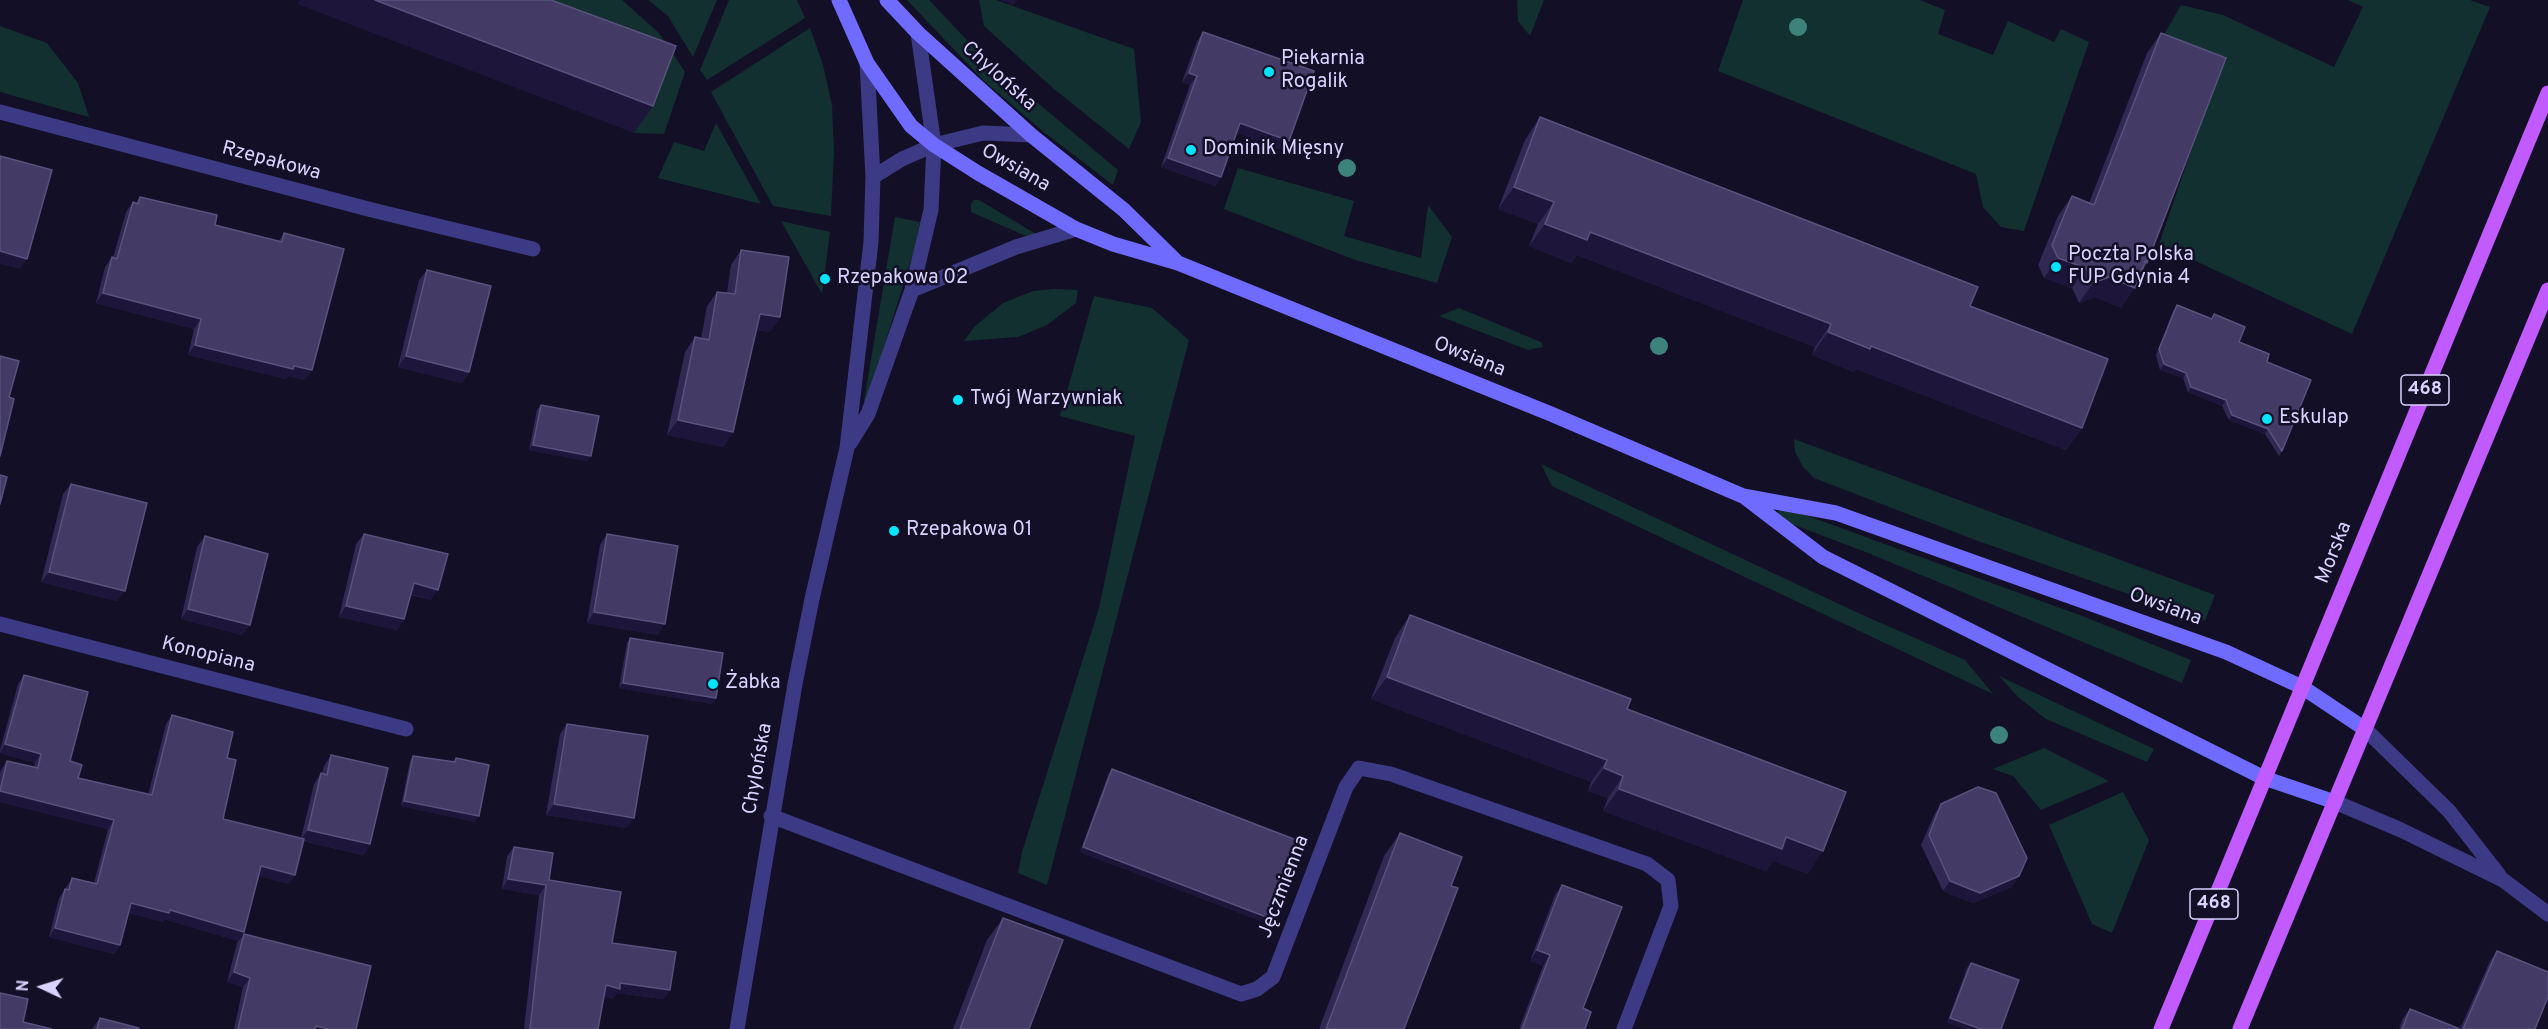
<!DOCTYPE html>
<meta charset="utf-8">
<style>
body{margin:0}
#map{position:relative;width:2548px;height:1029px;overflow:hidden;background:#130f26;font-family:Overpass,sans-serif}
canvas{display:block}
.north{position:absolute;left:12px;top:957px;width:60px;height:60px;-webkit-text-stroke:4px #130f26;paint-order:stroke;rotate:274deg;font-size:16px;font-weight:700;line-height:24px;text-align:center;color:#d9d4ff}
.north::after{content:'';display:block;margin:auto;width:21px;height:27px;background:#d9d4ff;clip-path:polygon(50% 0,100% 100%,50% 72%,0 100%)}
</style>
<div id="map">
<canvas width="2548" height="1029"></canvas>
<div class="north">N</div>
</div>
<script>
const g = document.querySelector('canvas').getContext('2d');
g.lineJoin = 'round';
function fillPath(path, color) {
  g.fillStyle = color;
  g.fill(path, 'evenodd');
}
function shape(rows) {
  const path = new Path2D();
  for (const r of rows) {
    path.moveTo(r[0], r[1]);
    for (let i = 2; i < r.length; i += 2) path.lineTo(r[i], r[i + 1]);
  }
  return path;
}
function trace(path, color, width, dash) {
  g.strokeStyle = color;
  g.lineWidth = width;
  g.lineCap = dash ? 'butt' : 'round';
  g.setLineDash(dash || []);
  g.stroke(path);
}
function drawText(font, color, halo, rows, align = 'center') {
  g.font = font + ' Overpass,sans-serif';
  g.lineWidth = 5;
  g.setLineDash([]);
  g.textBaseline = 'middle';
  g.strokeStyle = halo;
  g.fillStyle = color;
  for (const [text, x, y, turn = 0] of rows) {
    g.save();
    g.translate(x, y);
    g.rotate((+turn || 0) * Math.PI / 180);
    g.textAlign = isNaN(turn) ? turn : align;
    if (halo) g.strokeText(text, 0, 0);
    g.fillText(text, 0, 0);
    g.restore();
  }
}
fillPath(shape([
 [459,0,622,0,659,33,685,72,664,134,634,133],
 [648,0,717,0,693,57,668,16],
 [729,0,797,0,805,18,707,80,700,70],
 [907,0,929,0,984,58,1118,170,1113,185,1045,133,984,81],
 [979,0,996,0,1134,49,1141,122,1129,149,1054,89,984,26],
 [1517,0,1544,0,1530,36,1518,21],
 [1743,0,1920,0,1945,10,1938,34,1993,55,2008,21,2054,42,2061,29,2089,42,2024,231,2001,227,1983,207,1976,174,1718,71],
 [2348,0,2470,0,2490,7,2352,334,2159,244,2217,76,2154,52,2181,5,2223,15,2334,67,2363,7],
 [0,26,47,43,78,83,89,117,0,92],
 [810,28,823,65,832,105,834,152,831,216,773,206,711,92],
 [716,123,761,204,658,178,674,142,704,151],
 [1238,168,1354,201,1344,236,1421,258,1428,205,1452,237,1437,283,1355,260,1224,209],
 [974,200,979,200,1036,234,1026,236,971,212,971,204],
 [895,217,920,222,915,248,866,403,864,401],
 [781,221,830,232,822,294],
 [1054,289,1078,290,1076,303,1047,325,1018,337,964,341,974,327,1003,303,1033,291],
 [1094,296,1152,308,1189,340,1047,885,1018,873,1022,852,1099,608,1135,436,1060,416],
 [1459,308,1541,342,1543,347,1528,350,1439,316],
 [1794,439,2215,595,2205,621,1978,541,1814,478,1803,467,1795,452],
 [1541,464,1856,612,1965,660,1993,694,1552,486],
 [1786,508,2085,617,2191,660,2182,683,1868,553,1787,522,1777,514,1780,509],
 [1999,676,2154,749,2147,762,2046,719,2018,697],
 [2044,748,2109,781,2041,810,2013,776,1993,769],
 [2123,792,2149,840,2112,933,2092,924,2049,825]
]), '#12302f');
trace(shape([
 [0,112,372,210,533,249],
 [873,177,902,159,934,145,983,133,1031,135],
 [912,290,1016,247,1076,229],
 [850,443,868,414,912,290,931,210,934,145,918,33],
 [0,624,406,729],
 [2365,729,2449,811,2499,875],
 [2335,802,2401,830,2503,880,2548,914],
 [771,816,1241,994,1257,989,1273,977,1346,787,1359,768,1391,774,1647,864,1668,880,1671,906,1624,1029],
 [737,1029,795,684,812,599,847,448,871,242,873,177,867,63]
]), '#3d3a85', 15);
trace(shape([
 [839,0,867,63,911,126,934,145,978,173,1076,229,1113,244,1178,263,1551,414,1743,496,1836,513,2226,652,2302,687,2365,729],
 [887,0,918,33,1031,135,1124,210,1176,261],
 [1746,498,1823,557,2264,778,2335,802]
]), '#6f6bff', 15);
trace(shape([
 [2161,1029,2548,93],
 [2240,1029,2548,290]
]), '#c25bff', 15);
g.fillStyle = '#3d827b';
for (const [x, y] of [
 [1798,27],
 [1347,168],
 [1659,346],
 [1999,735]
]) {
  g.beginPath();
  g.arc(x, y, 9, 0, 2 * Math.PI);
  g.fill();
}
fillPath(shape([
 [1203,32,1289,141,1283,150,1237,133,1221,177,1215,186,1161,167,1190,85,1182,82,1197,41],
 [2161,33,2147,263,2142,271,2121,308,2095,297,2079,303,2072,288,2044,278,2038,265,2058,216,2072,196,2089,203,2147,53],
 [1540,117,1970,306,2082,428,2066,450,1856,369,1854,372,1812,355,1815,347,1577,255,1571,263,1529,246,1538,224,1498,209,1525,140],
 [140,197,215,225,279,241,284,233,312,370,305,380,288,376,286,379,188,355,194,329,96,303,105,267,112,257,113,258,126,212,133,202,136,203],
 [741,250,780,317,770,332,756,330,733,432,723,447,667,435,685,352,695,337,701,339,707,306,717,292,727,293,731,265],
 [427,270,469,372,462,383,398,367,419,280],
 [2177,305,2211,319,2214,314,2239,342,2267,362,2282,451,2279,456,2265,434,2229,420,2222,406,2188,392,2183,378,2160,370,2156,355,2173,311],
 [541,405,591,456,587,461,529,450,537,410],
 [71,484,117,601,41,582,63,494],
 [364,534,431,600,411,595,404,619,397,630,339,617,356,544],
 [607,534,658,635,587,623,600,545],
 [205,536,242,635,181,619,197,547],
 [1410,615,1627,709,1808,874,1773,861,1766,871,1603,811,1608,798,1588,791,1591,782,1371,699,1395,638],
 [630,638,716,698,712,704,619,688,627,643],
 [24,675,78,778,148,795,166,724,172,715,227,758,223,819,301,838,314,784,321,773,322,774,324,766,331,755,370,844,363,855,303,841,295,875,289,884,259,876,244,932,238,941,164,919,163,922,129,913,120,945,114,954,49,937,59,898,72,878,94,883,108,829,0,802,0,773,1,770,7,761,34,767,35,763,0,753,0,750,18,684],
 [567,724,627,828,546,815,560,734],
 [413,756,453,762,456,758,475,822,401,806,410,761],
 [1112,769,1266,923,1080,852,1108,775],
 [1941,804,2012,887,1973,903,1943,891,1921,845,1934,815],
 [1400,833,1451,886,1404,1029,1319,1029,1384,856],
 [514,847,549,880,612,943,670,990,663,999,617,993,613,999,604,996,598,1029,524,1029,539,895,502,889,507,856],
 [1562,885,1583,1008,1585,1029,1519,1029,1543,966,1530,961,1555,895],
 [1003,918,1029,1029,953,1029,987,940],
 [244,934,356,1029,234,1029,243,987,227,982,237,943],
 [2497,951,2535,1029,2460,1029,2490,961],
 [1971,963,2019,980,1947,1023,1967,968],
 [2410,1009,2460,1029,2399,1029,2403,1018],
 [100,1018,138,1029,92,1029]
]), '#312854');
fillPath(shape([
 [300,0,375,0,653,106,634,133,297,4],
 [999,0,1017,0,1013,5],
 [1189,73,1197,76,1190,85,1182,82],
 [1240,123,1289,141,1283,150,1234,132],
 [1168,158,1221,177,1215,186,1161,167],
 [1514,187,1554,202,1538,224,1498,209],
 [1545,224,1590,232,1831,324,1815,347,1577,255,1571,263,1529,246],
 [0,251,27,259,20,269,0,264],
 [2058,258,2086,268,2072,288,2044,278],
 [2109,277,2135,288,2121,308,2095,297,2079,303,2093,283],
 [103,293,201,319,194,329,96,303],
 [760,314,780,317,770,332,750,329],
 [1828,332,1871,346,2082,428,2066,450,1856,369,1854,372,1812,355],
 [195,345,312,370,305,380,288,376,286,379,188,355],
 [406,356,469,372,462,383,398,367],
 [2164,364,2186,373,2183,378,2160,370],
 [2191,387,2226,400,2222,406,2188,392],
 [2232,415,2268,429,2265,434,2229,420],
 [678,420,733,432,723,447,667,435],
 [533,445,591,456,587,461,529,450],
 [49,572,125,591,117,601,41,582],
 [414,583,438,590,431,600,407,593],
 [346,606,404,619,397,630,339,617],
 [188,609,250,625,242,635,181,619],
 [594,612,665,624,658,635,587,623],
 [1387,677,1607,760,1591,782,1371,699],
 [623,683,716,698,712,704,619,688],
 [5,744,41,754,35,763,0,753],
 [1604,768,1623,776,1608,798,1588,791],
 [1619,789,1786,837,1823,851,1808,874,1773,861,1766,871,1603,811],
 [0,791,114,820,108,829,0,802],
 [404,801,479,816,475,822,401,806],
 [554,804,634,818,627,828,546,815],
 [308,830,370,844,363,855,300,840],
 [1083,847,1269,918,1266,923,1080,852],
 [261,866,295,875,289,884,255,875],
 [2019,876,2012,887,1973,903,1943,891,1950,881],
 [508,879,546,885,539,895,502,889],
 [131,903,170,910,244,932,238,941,164,919,163,922,125,912],
 [55,928,120,945,114,954,49,937],
 [1537,950,1550,955,1543,966,1530,961],
 [234,972,250,978,243,987,227,982],
 [620,983,670,990,663,999,617,993,613,999,599,995,606,985],
 [1950,1018,1981,1029,1963,1029,1947,1023],
 [316,1026,328,1029,314,1029]
]), '#1d163a');
const building = shape([
 [375,0,551,0,676,46,653,106,375,0],
 [1203,32,1314,71,1289,141,1240,123,1221,177,1168,158,1197,76,1189,73,1203,32],
 [2161,33,2226,58,2147,263,2146,260,2135,288,2109,277,2093,283,2086,268,2058,258,2052,245,2072,196,2094,205,2161,33],
 [1540,117,1978,287,1970,306,2108,359,2082,428,1871,346,1870,349,1828,332,1831,324,1590,232,1587,240,1545,224,1554,202,1514,187,1540,117],
 [0,156,52,170,27,259,0,251,0,156],
 [140,197,217,215,215,225,282,242,284,233,344,249,312,370,294,366,293,369,195,345,201,319,103,293,112,257,117,259,133,202,138,204,140,197],
 [741,250,789,257,780,317,760,314,733,432,678,420,695,337,709,340,717,292,735,294,741,250],
 [427,270,491,286,469,372,406,356,427,270],
 [2177,305,2212,319,2214,314,2245,327,2239,342,2269,354,2267,362,2311,380,2282,451,2268,429,2232,415,2226,400,2191,387,2186,373,2164,364,2159,349,2177,305],
 [0,356,19,361,9,397,14,399,0,456,0,356],
 [541,405,599,416,591,456,533,445,541,405],
 [0,475,7,477,0,504,0,475],
 [71,484,147,503,125,591,49,572,71,484],
 [364,534,448,554,438,590,414,583,404,619,346,606,364,534],
 [607,534,678,546,665,624,594,612,607,534],
 [205,536,268,554,250,625,188,609,205,536],
 [1410,615,1631,699,1627,709,1846,792,1823,851,1786,837,1782,849,1619,789,1623,776,1604,768,1607,760,1387,677,1410,615],
 [630,638,723,653,716,698,623,683,630,638],
 [24,675,88,692,70,761,82,765,78,778,152,795,172,715,233,732,227,758,236,760,223,819,304,839,295,875,261,866,244,932,170,910,169,913,131,903,120,945,55,928,65,889,69,890,72,878,97,884,114,820,0,791,7,761,38,768,41,754,5,744,24,675],
 [567,724,648,736,634,818,554,804,567,724],
 [331,755,388,768,370,844,308,830,321,773,327,775,331,755],
 [413,756,455,762,456,758,489,765,479,816,404,801,413,756],
 [1112,769,1299,841,1269,918,1083,847,1112,769],
 [1978,787,1996,793,2027,858,2019,876,1980,893,1950,881,1929,835,1941,804,1978,787],
 [1400,833,1462,857,1451,886,1458,888,1404,1029,1326,1029,1400,833],
 [514,847,553,853,549,880,621,892,612,943,676,952,670,990,620,983,620,989,606,985,598,1029,530,1029,546,885,508,879,514,847],
 [1562,885,1622,907,1583,1008,1591,1012,1585,1029,1522,1029,1550,955,1537,950,1562,885],
 [1003,918,1063,940,1029,1029,960,1029,1003,918],
 [244,934,371,966,356,1029,328,1029,316,1026,315,1029,238,1029,250,978,234,972,244,934],
 [2497,951,2548,972,2548,997,2535,1029,2463,1029,2497,951],
 [1971,963,2019,980,2001,1029,1981,1029,1950,1018,1971,963],
 [0,993,28,999,23,1022,52,1029,0,1029,0,993],
 [2410,1009,2460,1029,2402,1029,2410,1009],
 [100,1018,139,1028,138,1029,97,1029,100,1018]
]);
fillPath(building, '#433a66');
trace(building, '#5a527e', 1.5);
for (const [x, y, r, color] of [
 [1269,72,6,"#00e5ff"],
 [1191,150,6,"#00e5ff"],
 [2056,267,6,"#00e5ff"],
 [825,279,6,"#00e5ff"],
 [958,400,6,"#00e5ff"],
 [2267,419,6,"#00e5ff"],
 [894,531,6,"#00e5ff"],
 [713,684,6,"#00e5ff"]
]) {
  const dot = new Path2D();
  dot.arc(x, y, r, 0, 2 * Math.PI);
  g.fillStyle = color;
  g.fill(dot);
  trace(dot, '#130f26', 2);
}
for (const [x, y, w] of [
 [2425,390,48],
 [2214,904,48]
]) {
  const box = new Path2D();
  box.roundRect(x - w / 2, y - 15, w, 30, 4.5);
  g.fillStyle = '#130f26';
  g.fill(box);
  trace(box, '#d9d4ff', 1.5);
}
drawText('bold 18px', '#d9d4ff', null, [
 ["468",2425,390],
 ["468",2214,904]
]);
drawText('20px', '#d9d4ff', '#130f26', [
 ["Piekarnia",1281,60],
 ["Rogalik",1281,83],
 ["Dominik Mięsny",1203,150],
 ["Poczta Polska",2068,256],
 ["FUP Gdynia 4",2068,279],
 ["Rzepakowa 02",837,279],
 ["Twój Warzywniak",970,400],
 ["Eskulap",2279,419],
 ["Rzepakowa 01",906,531],
 ["Żabka",725,684]
], 'left');
drawText('20px', '#d9d4ff', '#130f26', [
 ["Chylońska",998,77,42],
 ["Rzepakowa",271,162,15],
 ["Owsiana",1015,169,30],
 ["Owsiana",1469,358,22],
 ["Morska",2335,553,-68],
 ["Owsiana",2165,608,20],
 ["Konopiana",208,656,14],
 ["Chylońska",759,769,-80],
 ["Jęczmienna",1285,887,-69]
]);
</script>
